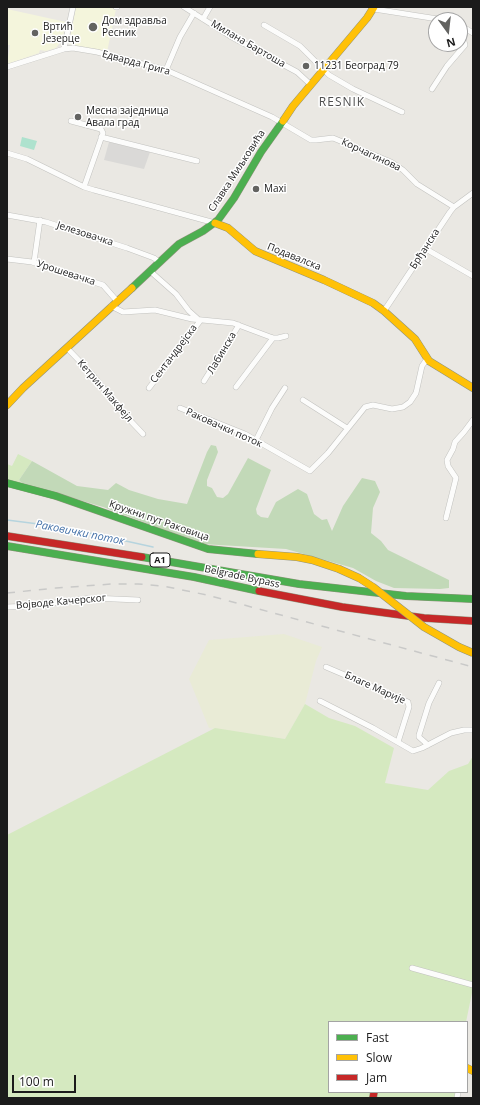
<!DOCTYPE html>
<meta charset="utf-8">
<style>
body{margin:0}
#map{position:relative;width:480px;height:1105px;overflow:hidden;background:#eae8e3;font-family:"Open Sans",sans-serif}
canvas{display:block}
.frame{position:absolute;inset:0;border:8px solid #1b1b1b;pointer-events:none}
.legend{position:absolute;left:328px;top:1021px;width:140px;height:72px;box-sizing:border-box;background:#fff;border:1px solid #a4a4a4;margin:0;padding:5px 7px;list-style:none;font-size:12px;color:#1b1b1b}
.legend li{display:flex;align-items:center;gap:8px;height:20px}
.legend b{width:20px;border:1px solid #a4a4a4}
.north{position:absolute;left:428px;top:12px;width:40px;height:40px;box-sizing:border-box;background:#fff;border:1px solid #a4a4a4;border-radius:50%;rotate:165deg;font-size:11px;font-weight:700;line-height:16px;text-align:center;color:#1b1b1b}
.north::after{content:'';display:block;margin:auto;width:14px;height:18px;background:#636361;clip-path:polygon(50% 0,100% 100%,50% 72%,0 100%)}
.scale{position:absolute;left:12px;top:1075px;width:64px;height:18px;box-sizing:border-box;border:2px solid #1b1b1b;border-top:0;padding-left:5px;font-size:12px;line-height:14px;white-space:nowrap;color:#1b1b1b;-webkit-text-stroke:3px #fff;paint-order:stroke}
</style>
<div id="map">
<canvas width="480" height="1105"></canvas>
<div class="frame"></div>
<ul class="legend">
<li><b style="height:5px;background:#4caf50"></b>Fast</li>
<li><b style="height:5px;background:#ffc107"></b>Slow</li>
<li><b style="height:5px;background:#c62828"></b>Jam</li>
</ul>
<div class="north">N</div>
<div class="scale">100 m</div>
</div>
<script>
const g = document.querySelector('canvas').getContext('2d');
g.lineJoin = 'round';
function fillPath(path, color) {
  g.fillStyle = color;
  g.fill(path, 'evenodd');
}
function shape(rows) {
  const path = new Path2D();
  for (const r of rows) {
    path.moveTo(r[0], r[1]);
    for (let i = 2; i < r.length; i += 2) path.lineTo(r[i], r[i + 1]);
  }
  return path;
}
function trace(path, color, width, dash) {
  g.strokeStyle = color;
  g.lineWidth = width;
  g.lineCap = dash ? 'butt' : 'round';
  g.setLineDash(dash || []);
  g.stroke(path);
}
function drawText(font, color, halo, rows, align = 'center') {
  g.font = font + ' "Open Sans",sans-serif';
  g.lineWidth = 3;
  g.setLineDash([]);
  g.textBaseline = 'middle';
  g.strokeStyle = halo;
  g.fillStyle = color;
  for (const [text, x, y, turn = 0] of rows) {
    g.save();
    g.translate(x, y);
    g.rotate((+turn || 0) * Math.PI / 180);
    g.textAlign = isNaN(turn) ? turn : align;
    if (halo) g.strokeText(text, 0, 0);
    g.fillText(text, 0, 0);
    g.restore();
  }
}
fillPath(shape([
 [76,7,106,7,116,9,107,52,69,44],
 [7,9,66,22,62,40,56,48,46,51,40,50,39,53,7,64,10,45,7,45]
]), '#f4f5dc');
fillPath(shape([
 [284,634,322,647,316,661,305,704,285,739,209,728,189,679,209,640]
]), '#e9ebd6');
fillPath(shape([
 [18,454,32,461,19,480,22,483,7,480,7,464,12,466],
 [305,704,329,718,355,726,394,748,385,783,428,790,449,771,468,764,473,756,473,988,466,1022,329,1022,329,1092,457,1092,457,1098,7,1098,7,835,215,728,285,739]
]), '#d5e9c0');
fillPath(shape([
 [211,445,216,446,218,452,207,480,207,486,212,488,217,497,223,498,228,494,248,458,271,470,256,509,257,514,261,517,268,518,276,502,298,489,307,494,314,514,322,520,327,519,332,531,343,506,362,478,375,481,380,492,373,508,371,533,381,541,388,550,449,580,449,588,440,589,394,588,376,581,353,568,286,549,202,544,103,507,22,483,19,480,32,461,77,486,108,490,116,483,129,490,158,499,187,504,207,452]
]), '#c2d9b8');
fillPath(shape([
 [22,137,37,141,34,150,20,146]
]), '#aee2ce');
fillPath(shape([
 [109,142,150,152,144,169,104,160]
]), '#dad9d7');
trace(shape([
 [7,520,62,527,153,547]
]), '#b6d4de', 1.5);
const street = shape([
 [116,7,117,7],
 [184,7,230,36,297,72,310,84],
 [374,9,444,20],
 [203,19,210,7],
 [264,25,300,46,329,75,353,89,402,112],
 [460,25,473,33],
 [64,49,73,7],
 [7,67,64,49,73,48,97,52,166,70,272,117,311,140,316,140,333,138,391,162,403,170,417,184,454,207],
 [166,70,180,37,194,13],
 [432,89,447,66,465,45,463,38,460,34],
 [71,121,101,129,103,133,84,187],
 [101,137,197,161],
 [7,153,27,159,84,187,94,190,215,223],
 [7,215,46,222,127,248,154,258,159,262],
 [426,249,473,276],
 [7,259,32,262,103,285,117,301],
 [34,262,40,220],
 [150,271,176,294,189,311,199,320],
 [111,306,123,312,155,310,192,319,233,323,273,338,278,338,286,336],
 [384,311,450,212,454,207,473,193],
 [67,348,91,373,125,415,143,434],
 [204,381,239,325],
 [236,387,273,338],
 [149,388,200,321],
 [303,400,347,428],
 [180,408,245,434,310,471,328,453,365,407,373,405,392,409,403,407,410,402,416,393,422,366,427,359],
 [256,440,272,408,285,388],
 [446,518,456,478,448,466,447,460,453,449,455,442,464,432,473,420],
 [7,607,30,606,92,598,138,600],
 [326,667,408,702,409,707,398,742],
 [320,701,373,728,413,751,422,748,451,733,464,730,473,730],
 [428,745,419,737,419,735,429,703,439,683],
 [412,968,473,985],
 [457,1098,458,1092]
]);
const fast = shape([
 [132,288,179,244,203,231,218,220,234,198,261,152,283,121],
 [7,483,56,496,208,549,258,554],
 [7,546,194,577,259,591],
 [142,557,299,584,406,596,473,599]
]);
const slow = shape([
 [283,121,293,106,367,18,374,7],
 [215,223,228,228,255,251,324,280,373,303,384,311,415,339,429,361,473,388],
 [7,405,23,388,132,288],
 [258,554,297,557,312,560,339,569],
 [467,1068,473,1071]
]);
const jam = shape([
 [7,536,142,557],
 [259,591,342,607,424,618,473,621],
 [373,1098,374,1092]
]);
trace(street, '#c2c2bf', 6);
trace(fast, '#90937c', 8);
trace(slow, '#90937c', 8);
trace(jam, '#90937c', 8);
trace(street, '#fcfcfb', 5);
trace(fast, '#4caf50', 7);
trace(slow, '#ffc107', 7);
trace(jam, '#c62828', 7);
trace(shape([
 [7,593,56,588,112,584,138,584,163,586,207,595,473,667]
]), '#c9c9c8', 1.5, [8, 8]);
const slowBridge = shape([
 [339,569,359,578,373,587,424,627,459,647,473,653]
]);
trace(slowBridge, '#90937c', 8, []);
trace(slowBridge, '#ffc107', 7);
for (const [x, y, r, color] of [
 [93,27,5,"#636361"],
 [35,33,4,"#636361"],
 [306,66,4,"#636361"],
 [78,117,4,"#636361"],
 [256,189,4,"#636361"]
]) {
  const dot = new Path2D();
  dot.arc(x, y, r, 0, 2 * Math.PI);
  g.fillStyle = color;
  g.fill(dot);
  trace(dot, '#fff', 1.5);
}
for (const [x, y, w] of [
 [160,560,20]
]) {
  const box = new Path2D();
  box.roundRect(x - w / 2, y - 7, w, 14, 3);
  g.fillStyle = '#fff';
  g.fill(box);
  trace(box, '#1b1b1b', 1);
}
drawText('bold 9px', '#1b1b1b', null, [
 ["A1",160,560]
]);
drawText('10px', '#1b1b1b', '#fff', [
 ["Дом здравља",102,21],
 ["Ресник",102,33],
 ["Вртић",43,27],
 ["Језерце",43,39],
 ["11231 Београд 79",314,66],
 ["Месна заједница",86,111],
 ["Авала град",86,123],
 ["Maxi",264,189]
], 'left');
drawText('10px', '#1b1b1b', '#fff', [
 ["Милана Бартоша",248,44,30],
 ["Едварда Грига",136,63,15],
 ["Корчагинова",371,155,25],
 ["Славка Миљковића",237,171,-57],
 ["Јелезовачка",85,234,18],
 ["Брђанска",425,249,-57],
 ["Подавалска",294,257,22],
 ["Урошевачка",66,273,18],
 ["Лабинска",222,353,-59],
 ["Сентандрејска",174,354,-53],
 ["Кетрин Макфејл",105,391,49],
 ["Раковачки поток",224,428,24],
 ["Кружни пут Раковица",159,521,19],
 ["Belgrade Bypass",242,577,12],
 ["Војводе Качерског",61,602,-5],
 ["Благе Марије",375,688,24]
]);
drawText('italic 11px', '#4874aa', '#fff', [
 ["Раковички поток",80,533,11]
]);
g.letterSpacing = '1px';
drawText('12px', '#4e4e4e', '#fff', [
 ["RESNIK",342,103]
]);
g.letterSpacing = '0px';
</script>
